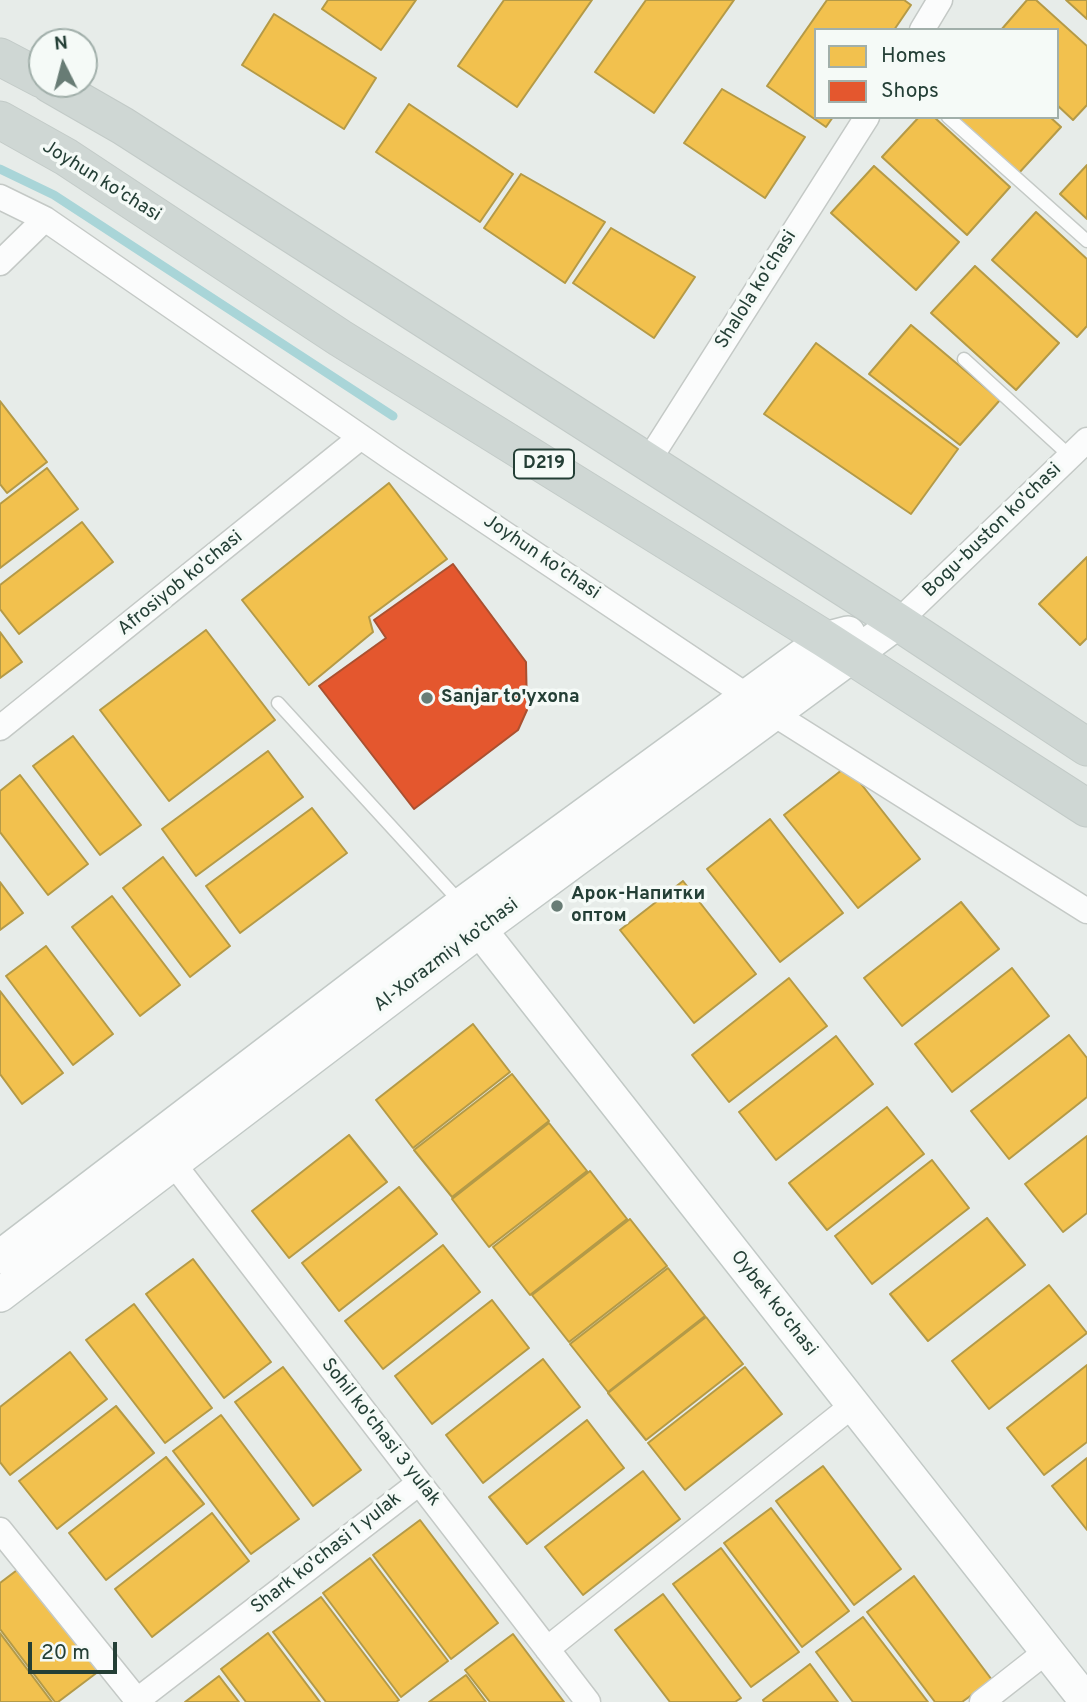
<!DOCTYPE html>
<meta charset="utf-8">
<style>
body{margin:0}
#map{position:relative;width:1087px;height:1702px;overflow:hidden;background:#e7ece9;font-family:Overpass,sans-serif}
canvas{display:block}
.legend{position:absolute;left:814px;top:28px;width:245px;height:91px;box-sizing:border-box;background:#f5faf7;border:2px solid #a1afaa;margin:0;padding:9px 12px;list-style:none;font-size:21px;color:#243f36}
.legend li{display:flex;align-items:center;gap:14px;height:35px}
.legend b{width:35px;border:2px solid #a1afaa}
.north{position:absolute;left:28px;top:28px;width:70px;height:70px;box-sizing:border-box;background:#f5faf7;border:2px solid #a1afaa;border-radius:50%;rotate:354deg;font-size:19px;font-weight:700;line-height:28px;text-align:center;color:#243f36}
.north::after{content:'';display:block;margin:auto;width:24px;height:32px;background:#687c75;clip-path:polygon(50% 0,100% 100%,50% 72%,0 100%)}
.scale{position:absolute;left:28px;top:1642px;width:89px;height:32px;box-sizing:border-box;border:4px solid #243f36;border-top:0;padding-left:9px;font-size:21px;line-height:24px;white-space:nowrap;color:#243f36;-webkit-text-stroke:5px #f5faf7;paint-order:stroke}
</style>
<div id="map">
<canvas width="1087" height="1702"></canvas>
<ul class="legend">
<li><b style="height:19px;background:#f2c14e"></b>Homes</li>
<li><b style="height:19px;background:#e4572e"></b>Shops</li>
</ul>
<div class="north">N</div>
<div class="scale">20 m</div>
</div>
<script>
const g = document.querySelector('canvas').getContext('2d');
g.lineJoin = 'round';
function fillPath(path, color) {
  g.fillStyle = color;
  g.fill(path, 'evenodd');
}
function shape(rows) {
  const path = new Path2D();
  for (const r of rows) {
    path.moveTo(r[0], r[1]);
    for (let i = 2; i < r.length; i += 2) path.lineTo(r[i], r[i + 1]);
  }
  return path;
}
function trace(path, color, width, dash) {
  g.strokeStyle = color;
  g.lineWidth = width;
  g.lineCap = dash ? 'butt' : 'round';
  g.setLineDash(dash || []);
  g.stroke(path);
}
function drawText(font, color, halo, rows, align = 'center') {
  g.font = font + ' Overpass,sans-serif';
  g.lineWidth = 7;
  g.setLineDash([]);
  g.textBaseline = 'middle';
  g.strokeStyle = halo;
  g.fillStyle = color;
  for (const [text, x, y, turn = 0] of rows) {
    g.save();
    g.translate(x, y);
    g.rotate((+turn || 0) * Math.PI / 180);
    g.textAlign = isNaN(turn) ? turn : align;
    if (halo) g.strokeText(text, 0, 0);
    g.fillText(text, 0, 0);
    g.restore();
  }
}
const homes = shape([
 [328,0,416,0,381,50,322,9,328,0],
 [504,0,592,0,517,107,458,66,504,0],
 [646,0,734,0,654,113,595,72,646,0],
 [827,0,904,0,911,5,894,30,816,30,816,117,833,117,826,127,767,86,827,0],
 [1027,0,1036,0,1087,46,1087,105,1073,120,1057,105,1057,30,1001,30,1027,0],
 [1066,0,1087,0,1087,19,1066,0],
 [274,14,376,78,344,129,242,65,274,14],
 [722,89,805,137,765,198,684,143,722,89],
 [409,104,513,174,480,222,376,152,409,104],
 [919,117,934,117,1010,187,967,235,882,157,919,117],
 [955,117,1050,117,1061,127,1018,174,955,117],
 [1087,165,1087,219,1060,194,1087,165],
 [874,166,959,242,916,290,831,213,874,166],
 [521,174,605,222,565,283,484,228,521,174],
 [1036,212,1087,259,1087,326,1077,337,992,260,1036,212],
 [611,228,695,277,654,338,573,283,611,228],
 [975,266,1059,343,1016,390,931,313,975,266],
 [911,325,1000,400,960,445,869,374,911,325],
 [816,343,958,449,911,514,764,414,816,343],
 [0,401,47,462,7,493,0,484,0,401],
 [47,468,78,509,0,568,0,504,47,468],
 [389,483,447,559,369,617,373,632,309,685,242,600,389,483],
 [82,522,113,562,19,634,0,609,0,585,82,522],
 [1087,557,1087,638,1080,645,1039,604,1087,557],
 [206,630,275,720,169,801,100,710,206,630],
 [0,632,22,662,0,678,0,632],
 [73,736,141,825,100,855,33,766,73,736],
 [268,751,303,797,196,876,162,829,268,751],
 [847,766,920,859,858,908,784,815,847,766],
 [20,775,88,864,48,895,0,832,0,791,20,775],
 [312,808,347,853,240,933,206,886,312,808],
 [770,819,843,913,780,962,707,869,770,819],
 [163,857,230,946,190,977,123,888,163,857],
 [683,881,756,974,694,1023,620,930,683,881],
 [0,882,23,913,0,930,0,882],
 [112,896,180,985,140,1016,72,927,112,896],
 [961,902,999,949,902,1026,864,978,961,902],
 [46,946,113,1034,73,1065,6,976,46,946],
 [1012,968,1049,1016,952,1092,915,1044,1012,968],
 [789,978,827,1026,729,1102,692,1055,789,978],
 [0,991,63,1073,22,1104,0,1074,0,991],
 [473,1024,510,1072,413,1148,376,1100,473,1024],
 [1069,1035,1087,1058,1087,1097,1009,1159,971,1111,1069,1035],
 [836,1036,873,1084,776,1160,739,1112,836,1036],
 [512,1074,549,1121,452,1197,414,1150,512,1074],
 [887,1107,924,1154,827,1230,789,1183,887,1107],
 [549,1123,587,1171,489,1247,452,1199,549,1123],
 [349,1135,387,1182,289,1258,252,1211,349,1135],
 [1087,1136,1087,1213,1063,1232,1025,1184,1087,1136],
 [932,1160,969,1208,872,1284,835,1236,932,1160],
 [590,1171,627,1219,530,1295,493,1247,590,1171],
 [399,1187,437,1234,339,1311,302,1263,399,1187],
 [987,1218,1025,1265,928,1341,890,1294,987,1218],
 [630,1219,667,1266,569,1342,532,1295,630,1219],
 [443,1245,480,1292,383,1369,345,1321,443,1245],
 [193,1259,271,1362,224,1398,146,1294,193,1259],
 [668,1268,705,1316,608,1392,570,1344,668,1268],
 [1049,1285,1087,1333,989,1409,952,1361,1049,1285],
 [492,1300,529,1348,432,1424,395,1376,492,1300],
 [134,1304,212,1408,165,1443,86,1340,134,1304],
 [706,1317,743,1364,646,1440,608,1393,706,1317],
 [70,1352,107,1399,10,1475,0,1462,0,1407,70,1352],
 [543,1359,580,1407,483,1483,446,1435,543,1359],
 [1087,1365,1087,1442,1044,1475,1007,1428,1087,1365],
 [283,1367,361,1470,313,1506,235,1402,283,1367],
 [745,1367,782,1414,685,1490,648,1443,745,1367],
 [116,1406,154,1453,57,1529,19,1481,116,1406],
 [221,1415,299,1519,251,1554,173,1451,221,1415],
 [587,1420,624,1468,527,1544,489,1497,587,1420],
 [166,1457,204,1504,106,1580,69,1533,166,1457],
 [1087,1458,1087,1530,1052,1486,1087,1458],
 [823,1466,901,1569,854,1605,776,1501,823,1466],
 [643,1471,680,1519,583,1595,545,1547,643,1471],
 [771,1508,849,1611,802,1647,724,1543,771,1508],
 [212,1513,249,1561,152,1637,115,1589,212,1513],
 [420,1520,498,1623,451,1659,373,1555,420,1520],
 [721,1548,799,1652,751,1687,673,1584,721,1548],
 [370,1558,448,1661,401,1697,323,1593,370,1558],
 [25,1564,103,1668,58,1702,55,1702,0,1629,0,1583,25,1564],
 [914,1576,992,1680,962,1702,935,1702,867,1612,914,1576],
 [663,1594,741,1698,735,1702,670,1702,615,1630,663,1594],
 [321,1597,399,1700,396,1702,326,1702,273,1632,321,1597],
 [863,1617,928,1702,853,1702,816,1652,863,1617],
 [0,1633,52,1702,0,1702,0,1633],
 [268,1633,320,1702,246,1702,221,1669,268,1633],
 [513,1634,564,1702,490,1702,465,1670,513,1634],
 [810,1664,838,1702,764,1702,763,1700,810,1664],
 [466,1675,486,1702,429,1702,466,1675],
 [219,1676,239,1702,185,1702,219,1676]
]);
fillPath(homes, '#f2c14e');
trace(homes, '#b49a47', 2);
const shops = shape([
 [453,564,526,662,527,710,518,730,414,809,319,686,386,638,374,620,453,564]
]);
fillPath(shops, '#e4572e');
trace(shops, '#aa5030', 2);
trace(shape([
 [0,169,54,195,393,416]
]), '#a9d5d8', 9);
const lane = shape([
 [948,117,1087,241],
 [964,359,1070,456],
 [278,703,462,904]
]);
const street = shape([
 [922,30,940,0],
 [0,197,45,219,393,459,774,714,1087,911],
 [0,263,45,219],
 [647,463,867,117],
 [898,622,1087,440],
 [0,728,361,437],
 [173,1163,588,1702],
 [0,1530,137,1700],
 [547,1649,853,1405],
 [135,1702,419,1483],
 [982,1702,1047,1651]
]);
const secondary = shape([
 [468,912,480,930,1087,1702],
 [0,1257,462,904,825,639,848,633],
 [0,1295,480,930,898,622]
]);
const primary = shape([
 [0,57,42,79],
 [50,84,123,126,898,622,1087,747],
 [0,120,66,157,340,338,825,639,1087,808]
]);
trace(lane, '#c4c9c6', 15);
trace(street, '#c4c9c6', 27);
trace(secondary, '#c2c9c6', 36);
trace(primary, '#c2cac7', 39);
trace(lane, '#fbfcfc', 12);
trace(street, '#fbfcfc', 24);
trace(secondary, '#fbfcfc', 33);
trace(primary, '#cfd7d4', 37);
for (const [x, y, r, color] of [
 [427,698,7,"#687c75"],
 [557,906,7,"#687c75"]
]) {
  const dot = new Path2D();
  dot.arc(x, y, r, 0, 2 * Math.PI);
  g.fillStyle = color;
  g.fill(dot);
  trace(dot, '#f5faf7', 2.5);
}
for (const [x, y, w] of [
 [544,464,60]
]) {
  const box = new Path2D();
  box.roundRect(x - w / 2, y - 14.5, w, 29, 5);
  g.fillStyle = '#f5faf7';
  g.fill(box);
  trace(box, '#243f36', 2);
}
drawText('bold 18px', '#243f36', null, [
 ["D219",544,464]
]);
drawText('19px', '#243f36', '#f5faf7', [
 ["Joyhun ko'chasi",101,182,32],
 ["Shalola ko'chasi",757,290,-58],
 ["Bogu-buston ko'chasi",993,531,-44],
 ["Joyhun ko'chasi",541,558,34],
 ["Afrosiyob ko'chasi",181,584,-39],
 ["Al-Xorazmiy ko’chasi",447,956,-37],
 ["Oybek ko'chasi",773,1304,52],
 ["Sohil ko'chasi 3 yulak",380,1433,52],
 ["Shark ko'chasi 1 yulak",327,1554,-38]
]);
drawText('bold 19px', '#243f36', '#f5faf7', [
 ["Sanjar to'yxona",441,698],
 ["Арок-Напитки",571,895],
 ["оптом",571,917]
], 'left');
</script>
